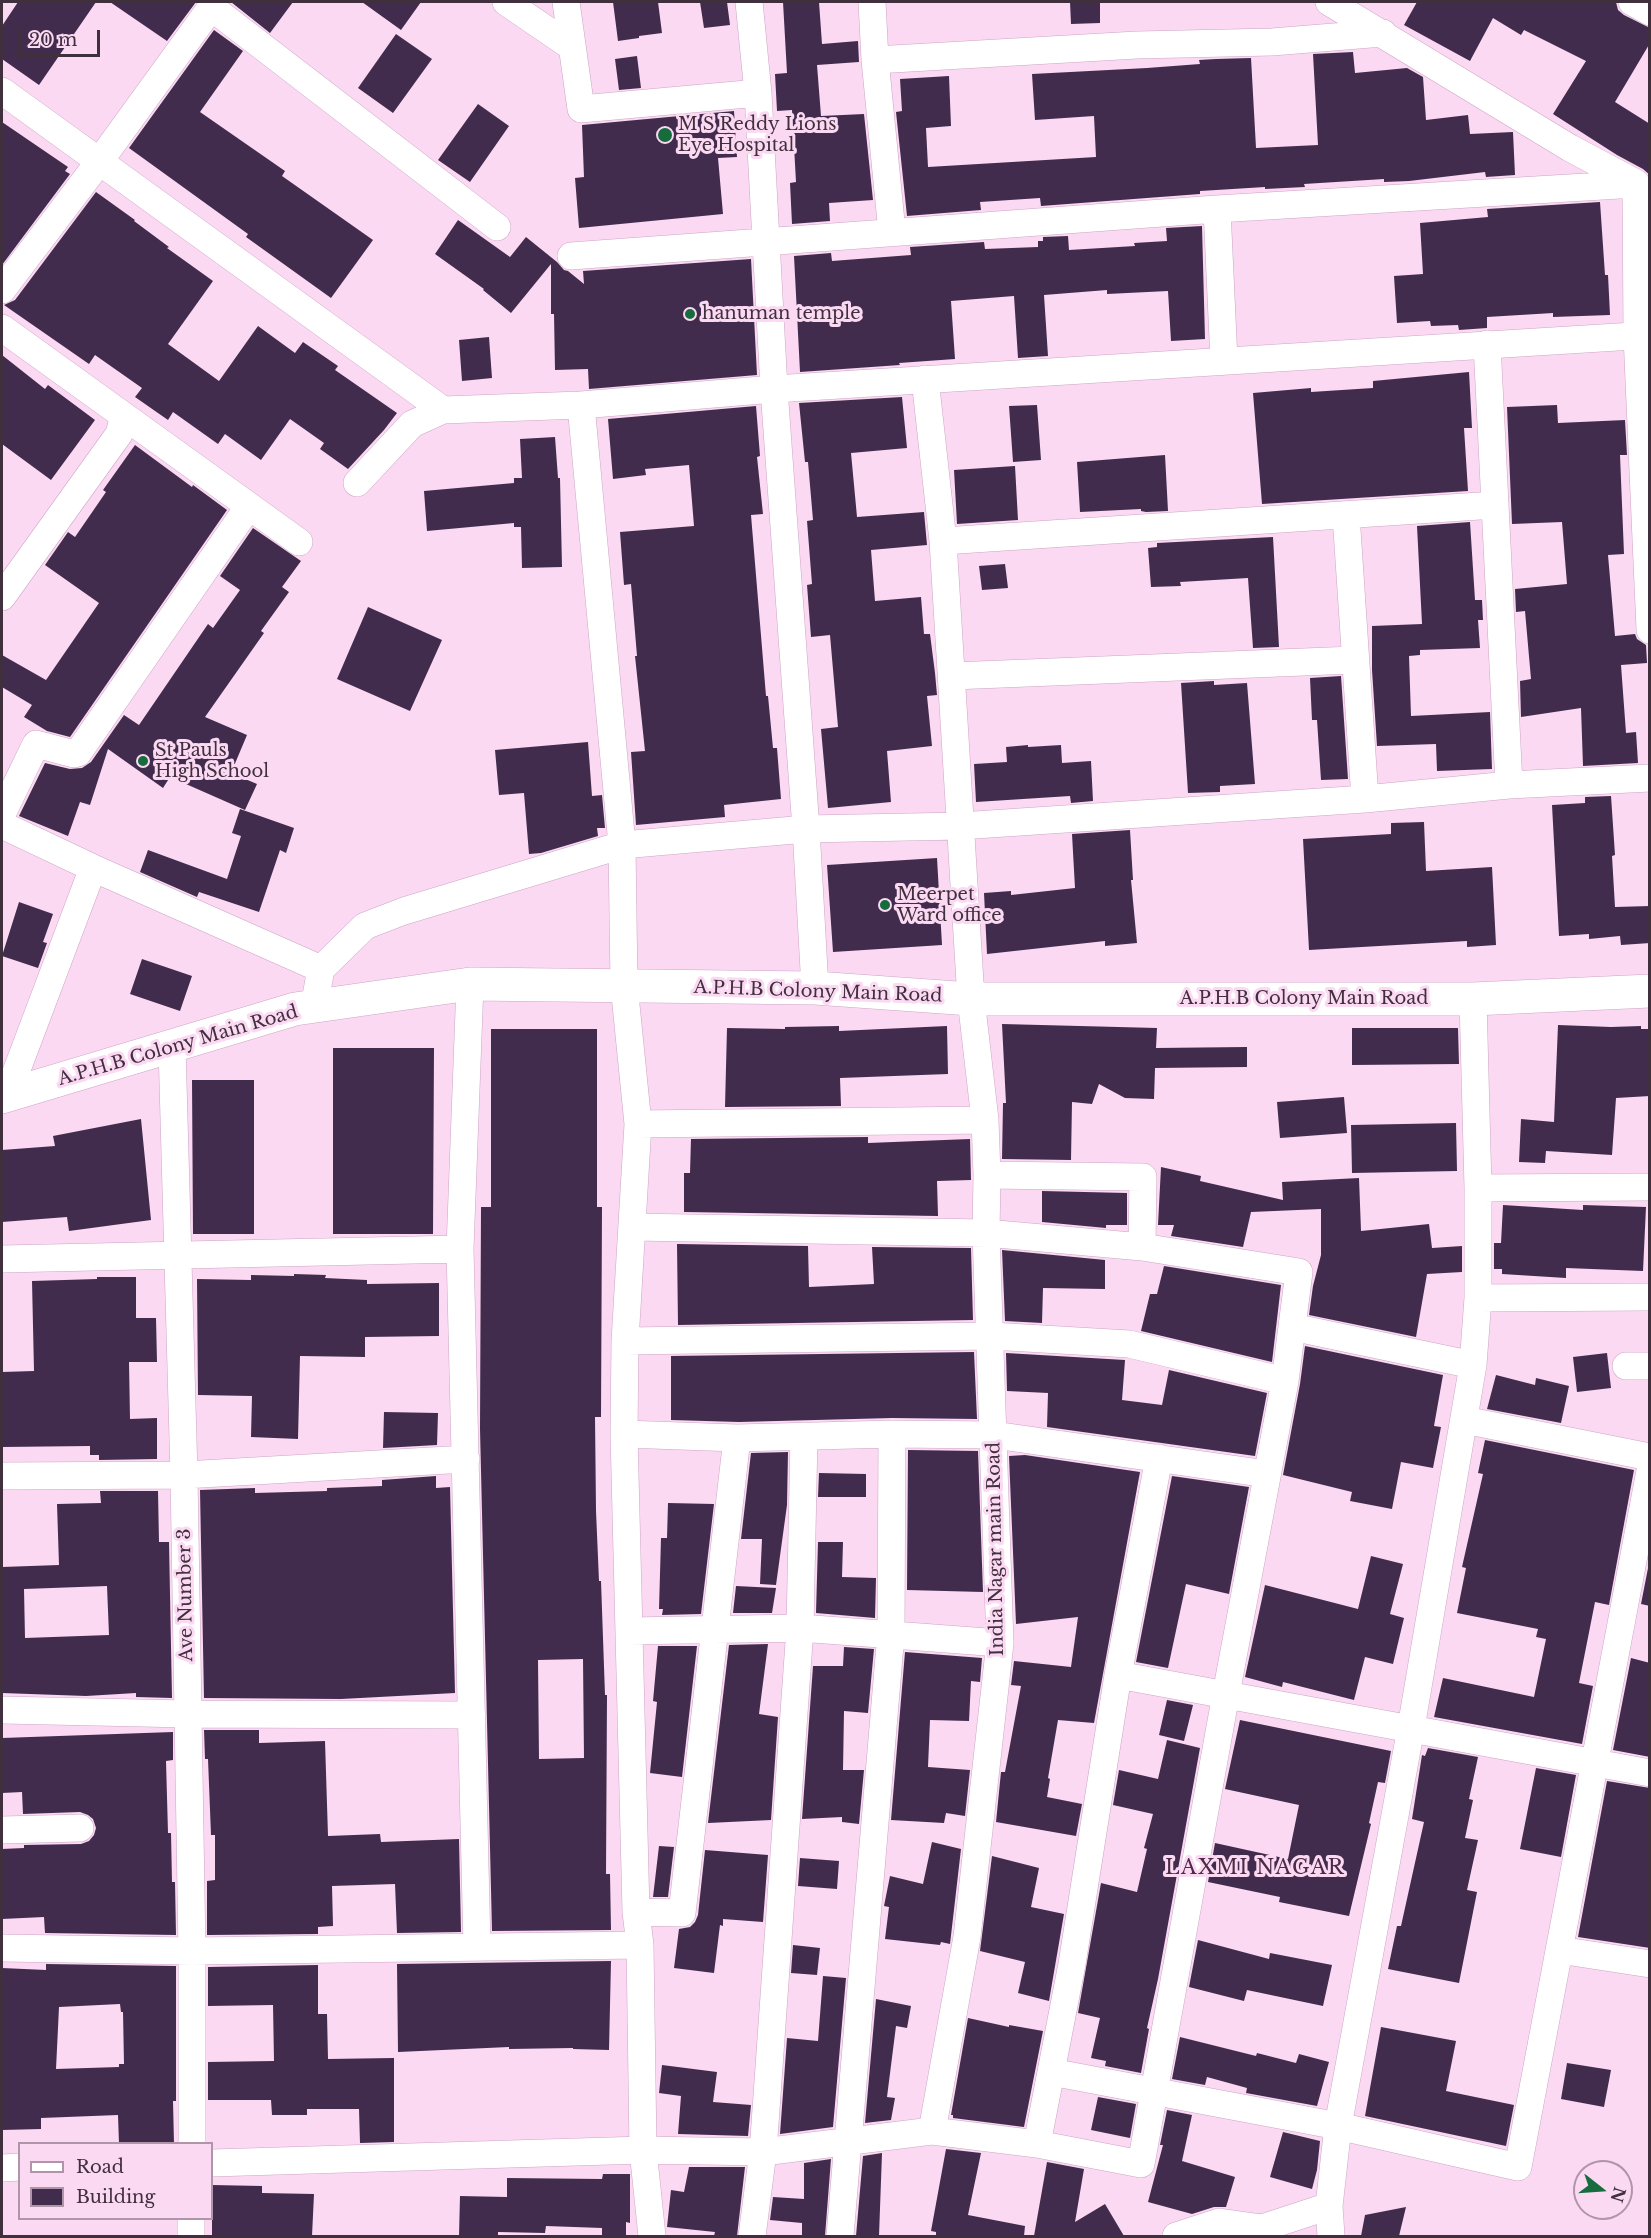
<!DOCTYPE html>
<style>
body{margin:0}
#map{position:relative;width:1651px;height:2238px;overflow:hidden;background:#fbd9f3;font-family:"Libre Baskerville",serif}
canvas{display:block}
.frame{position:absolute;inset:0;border:3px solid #402f3c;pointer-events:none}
.legend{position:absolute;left:18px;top:2142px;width:195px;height:78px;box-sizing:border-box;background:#fbd9f3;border:2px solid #b095aa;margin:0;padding:8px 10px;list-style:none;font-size:18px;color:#402f3c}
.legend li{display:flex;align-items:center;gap:12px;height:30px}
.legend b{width:30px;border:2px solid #b095aa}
.north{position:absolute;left:1573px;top:2160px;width:60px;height:60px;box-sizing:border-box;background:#fbd9f3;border:2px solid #b095aa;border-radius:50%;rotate:107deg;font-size:16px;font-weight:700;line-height:24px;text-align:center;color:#402f3c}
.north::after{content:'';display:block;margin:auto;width:21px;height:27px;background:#176c3e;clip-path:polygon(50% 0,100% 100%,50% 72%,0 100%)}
.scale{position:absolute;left:18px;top:30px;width:82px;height:27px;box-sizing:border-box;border:3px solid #402f3c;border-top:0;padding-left:8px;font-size:18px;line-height:21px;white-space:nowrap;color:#402f3c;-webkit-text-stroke:4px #fbd9f3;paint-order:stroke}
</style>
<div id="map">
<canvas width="1651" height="2238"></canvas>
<div class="frame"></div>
<ul class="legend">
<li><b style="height:8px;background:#fff"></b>Road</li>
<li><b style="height:16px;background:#422c4d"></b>Building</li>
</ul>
<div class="north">N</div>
<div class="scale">20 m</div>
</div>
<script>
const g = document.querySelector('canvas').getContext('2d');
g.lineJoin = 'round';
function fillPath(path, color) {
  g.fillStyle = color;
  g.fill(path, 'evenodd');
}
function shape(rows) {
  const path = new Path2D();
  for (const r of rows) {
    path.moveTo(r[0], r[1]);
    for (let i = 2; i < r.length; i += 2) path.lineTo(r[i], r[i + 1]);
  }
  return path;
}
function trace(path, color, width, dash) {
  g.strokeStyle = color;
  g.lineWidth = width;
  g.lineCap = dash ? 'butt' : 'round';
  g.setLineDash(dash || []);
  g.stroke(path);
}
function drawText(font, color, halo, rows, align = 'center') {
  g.font = font + ' "Libre Baskerville",serif';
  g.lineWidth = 6;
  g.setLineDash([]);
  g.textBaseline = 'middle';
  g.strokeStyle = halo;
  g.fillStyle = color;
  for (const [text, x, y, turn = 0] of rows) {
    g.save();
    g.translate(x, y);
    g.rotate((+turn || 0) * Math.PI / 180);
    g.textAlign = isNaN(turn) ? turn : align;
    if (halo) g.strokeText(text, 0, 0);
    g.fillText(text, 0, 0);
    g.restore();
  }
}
fillPath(shape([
 [18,2,96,2,39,85,2,59,2,26],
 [110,2,196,2,167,41],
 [231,2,230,2,293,2,270,33],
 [362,2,421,2,401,30],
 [613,2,658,2,662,33,639,36,639,38,618,41],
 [700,2,727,2,730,25,704,28],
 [783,2,819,2,822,44,858,41,859,62,817,65,821,116,864,114,873,200,829,203,830,221,792,224,790,183,796,182,792,110,777,111,775,74,787,73],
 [1070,2,1100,2,1100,23,1071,24],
 [1417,2,1616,2,1618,10,1624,15,1650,28,1650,43,1615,102,1650,124,1650,175,1643,169,1617,155,1553,114,1586,61,1524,30,1521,35,1493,18,1470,61,1404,25],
 [214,30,243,51,200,112,285,171,282,176,373,240,331,298,246,237,248,234,129,148],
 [396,34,432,59,393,113,358,88],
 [1353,52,1355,73,1407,68,1423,77,1426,120,1468,115,1470,134,1513,132,1515,175,1486,177,1485,172,1409,181,1384,182,1384,179,1304,184,1305,187,1265,189,1265,187,1200,191,1200,194,1041,206,1040,198,980,202,981,210,907,216,896,112,902,111,900,79,949,76,951,126,926,128,928,167,1096,157,1094,116,1035,120,1032,74,1147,68,1200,64,1199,60,1216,59,1251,58,1256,148,1318,145,1313,54],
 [637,56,641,88,619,90,615,59],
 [478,104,509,126,470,182,438,160],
 [734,111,737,157,718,158,723,214,579,228,575,178,584,177,582,125],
 [2,122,68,167,65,171,70,174,2,265],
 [96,192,135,220,134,221,169,247,167,248,213,281,168,344,219,381,258,326,295,353,303,342,338,366,335,370,397,413,384,430,348,469,320,449,324,443,290,419,261,460,225,434,218,444,173,412,168,420,135,397,142,388,95,355,89,364,4,305,15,300],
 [1600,202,1605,275,1608,275,1610,315,1553,317,1553,313,1487,317,1487,328,1459,330,1458,325,1431,326,1430,321,1397,323,1394,276,1423,274,1420,223,1488,217,1487,209],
 [458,220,510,257,526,237,557,262,564,270,568,271,584,284,583,271,751,259,757,375,589,389,588,369,555,370,554,314,551,314,551,264,511,313,483,290,484,289,435,254],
 [1202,226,1205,339,1171,341,1168,291,1107,294,1107,290,1044,295,1048,356,1018,358,1014,296,951,301,955,359,899,363,900,365,800,372,794,256,831,253,832,261,911,255,910,247,984,242,985,249,1038,247,1038,241,1043,241,1043,237,1068,236,1069,250,1135,246,1134,243,1167,241,1166,228],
 [489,337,492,378,462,381,459,340],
 [2,355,45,389,48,385,95,420,51,480,2,444],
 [1469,372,1472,428,1464,428,1468,491,1262,504,1253,393,1311,388,1311,392,1373,388,1373,381],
 [902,397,907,448,851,453,857,517,924,512,927,545,871,550,875,601,921,597,924,634,930,634,935,673,937,695,927,696,932,746,887,751,891,802,828,808,821,729,838,727,830,635,811,637,807,585,812,584,807,521,813,520,808,462,805,462,799,403],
 [1037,405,1041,460,1013,462,1009,406],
 [1557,405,1558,423,1625,420,1627,455,1620,455,1624,554,1608,555,1615,636,1635,634,1637,639,1646,645,1647,663,1621,665,1626,733,1636,732,1638,763,1583,766,1581,708,1521,717,1520,681,1531,679,1525,611,1516,612,1515,589,1567,584,1562,522,1512,524,1507,407],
 [756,406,760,456,757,457,763,514,751,515,766,696,768,696,773,748,777,748,781,799,724,805,725,817,636,825,631,752,645,751,635,656,637,656,631,584,624,585,620,532,694,526,689,465,645,469,646,475,613,479,608,419],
 [555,437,558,478,560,478,562,567,522,568,521,527,514,527,514,523,427,531,424,491,514,483,514,478,522,478,520,439],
 [135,445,192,487,193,485,227,510,70,737,47,731,24,717,32,705,2,687,2,655,46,680,99,603,45,565,68,532,75,537,106,492,103,490],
 [1165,455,1168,511,1146,512,1141,511,1141,509,1080,512,1077,462],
 [1015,466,1018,520,957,524,954,470],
 [1470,522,1475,600,1482,600,1483,620,1478,620,1480,648,1420,650,1420,655,1409,656,1411,716,1490,712,1492,769,1437,771,1436,744,1377,746,1372,670,1372,626,1422,624,1417,526],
 [253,528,301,561,282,587,289,592,261,631,264,633,205,717,247,735,231,773,257,784,245,810,170,777,163,788,108,749,90,805,80,802,68,836,19,816,45,763,70,769,82,768,91,762,124,715,139,725,208,624,213,628,240,590,220,576],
 [1273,537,1279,647,1253,648,1248,578,1180,582,1181,586,1151,587,1148,548,1157,547,1157,543],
 [1005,564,1008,588,982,590,979,566],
 [368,607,442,640,410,711,337,679],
 [1341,676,1348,779,1321,780,1317,720,1312,720,1310,678],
 [1214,681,1214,685,1247,683,1255,784,1220,786,1220,792,1188,793,1181,683],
 [588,742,592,796,602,795,605,828,597,828,598,836,541,853,529,854,524,793,499,795,495,750],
 [1028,745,1028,747,1061,745,1062,763,1091,761,1093,801,1071,803,1070,796,976,802,974,764,1007,762,1006,747],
 [1611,796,1615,855,1612,856,1615,907,1650,906,1650,943,1621,945,1620,936,1589,939,1589,934,1559,936,1552,805,1585,803,1585,797],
 [240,809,294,828,286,853,280,850,259,912,199,892,197,897,140,872,148,850,227,879,241,836,232,833],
 [1424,822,1426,871,1492,867,1496,945,1467,947,1467,941,1309,950,1303,839,1391,834,1391,823],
 [1130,830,1133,880,1131,880,1137,943,1105,946,1105,941,987,954,984,893,1011,891,1011,895,1075,888,1072,834],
 [937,858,942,945,833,952,827,865],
 [19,902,53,914,43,942,47,943,38,968,2,956],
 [142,959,192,976,180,1011,130,994],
 [1002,1024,1157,1028,1156,1048,1247,1047,1247,1067,1155,1068,1154,1099,1125,1098,1099,1084,1092,1104,1072,1102,1071,1160,1002,1159,1003,1103,1006,1103],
 [1558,1025,1611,1027,1641,1026,1641,1029,1650,1029,1650,1096,1616,1098,1612,1155,1546,1151,1545,1163,1519,1162,1521,1119,1554,1122],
 [839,1026,839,1031,947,1026,948,1074,840,1078,841,1106,725,1107,727,1028,785,1029,785,1027],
 [1352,1028,1458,1028,1459,1064,1352,1065],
 [491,1029,597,1029,597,1207,602,1207,601,1417,595,1417,596,1511,599,1581,601,1581,605,1695,607,1695,606,1874,610,1874,611,1930,492,1931,480,1429,481,1207,491,1207],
 [583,1659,584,1758,539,1759,538,1660],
 [333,1048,434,1048,433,1234,333,1234],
 [192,1080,254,1080,254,1234,193,1234],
 [1344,1097,1347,1133,1280,1138,1277,1102],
 [141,1119,151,1220,69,1231,67,1217,2,1222,2,1150,55,1146,53,1136],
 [1456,1123,1457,1171,1352,1173,1351,1125],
 [868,1137,868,1143,970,1139,971,1180,937,1181,938,1216,684,1212,684,1173,690,1173,691,1139],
 [1161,1167,1201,1176,1200,1181,1283,1200,1282,1182,1359,1178,1361,1231,1429,1224,1432,1248,1462,1246,1462,1272,1427,1274,1416,1337,1309,1315,1313,1286,1321,1255,1321,1209,1251,1212,1243,1247,1171,1236,1174,1225,1158,1225],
 [1042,1191,1127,1193,1127,1225,1106,1225,1106,1228,1042,1222],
 [1503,1205,1583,1210,1583,1205,1646,1207,1643,1271,1566,1268,1566,1278,1502,1274,1502,1269,1494,1269,1494,1243,1501,1243],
 [677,1244,808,1246,809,1287,874,1284,872,1247,971,1248,973,1320,678,1325],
 [1002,1250,1105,1260,1105,1289,1043,1288,1042,1323,1005,1321],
 [1164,1266,1281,1285,1272,1362,1141,1331,1150,1294,1157,1294],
 [294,1274,326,1275,325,1278,367,1280,367,1284,439,1283,439,1336,365,1337,365,1357,300,1356,298,1439,251,1437,252,1396,198,1395,197,1279,251,1280,251,1275,294,1276],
 [97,1277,136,1277,136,1318,156,1318,157,1362,129,1362,130,1419,157,1418,157,1459,99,1460,99,1455,90,1455,90,1446,2,1447,2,1372,34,1371,32,1281,97,1279],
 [1305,1346,1443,1375,1434,1426,1441,1427,1433,1468,1401,1462,1392,1509,1350,1501,1352,1492,1283,1475,1300,1384],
 [974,1352,977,1419,892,1418,739,1422,671,1420,671,1356],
 [1006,1353,1125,1360,1122,1400,1162,1405,1169,1370,1267,1393,1255,1456,1047,1427,1048,1393,1007,1391],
 [1607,1353,1611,1388,1577,1392,1573,1357],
 [1496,1375,1535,1385,1536,1378,1569,1386,1561,1423,1487,1409],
 [384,1412,438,1413,437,1445,383,1448],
 [1485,1440,1634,1470,1609,1605,1595,1602,1579,1683,1593,1686,1582,1744,1434,1717,1443,1678,1534,1697,1546,1639,1536,1637,1538,1629,1457,1613,1466,1568,1462,1567,1483,1474,1478,1473],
 [908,1450,978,1451,983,1592,907,1590],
 [788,1452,787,1505,776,1585,760,1584,762,1539,741,1539,751,1453],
 [1025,1455,1140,1472,1094,1723,1058,1720,1048,1778,1050,1779,1047,1797,1082,1804,1076,1836,996,1822,1001,1772,1005,1772,1021,1686,1011,1685,1014,1661,1071,1667,1078,1617,1016,1624,1009,1456],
 [819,1473,866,1474,866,1497,818,1497],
 [436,1476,436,1488,450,1487,455,1693,341,1699,204,1698,200,1490,255,1488,255,1493,327,1491,327,1488,382,1486,382,1480],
 [1172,1476,1249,1487,1229,1594,1186,1584,1168,1668,1136,1662],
 [100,1491,158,1491,159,1542,169,1542,172,1698,136,1697,136,1693,86,1696,2,1693,2,1567,59,1565,57,1504,101,1503],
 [107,1586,109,1635,25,1638,24,1589],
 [668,1503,714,1504,701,1614,662,1615,663,1609,659,1609,661,1538,667,1538],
 [818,1542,843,1542,842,1577,876,1578,875,1618,816,1613],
 [1371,1556,1403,1564,1390,1614,1404,1618,1393,1664,1365,1657,1354,1700,1283,1682,1282,1687,1245,1677,1265,1585,1358,1609],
 [1650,1558,1650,1606,1641,1604],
 [736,1586,776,1588,772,1613,733,1613],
 [768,1644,759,1714,778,1717,771,1820,708,1823,729,1645],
 [658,1646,697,1646,682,1777,650,1773,657,1702,653,1701],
 [844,1647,874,1649,868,1713,844,1711,843,1770,864,1770,859,1824,842,1822,842,1817,802,1819,813,1666,843,1666],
 [905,1652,982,1658,980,1682,971,1681,969,1721,930,1720,928,1767,970,1770,965,1816,946,1813,944,1823,891,1820],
 [1631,1658,1650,1663,1650,1757,1613,1750],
 [1167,1700,1193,1705,1184,1741,1159,1735],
 [1240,1720,1391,1751,1385,1783,1378,1782,1369,1823,1371,1824,1349,1916,1279,1902,1280,1897,1208,1882,1215,1843,1288,1859,1299,1805,1225,1789],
 [204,1730,259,1730,259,1743,325,1741,328,1836,380,1834,381,1842,459,1839,461,1932,397,1933,395,1884,332,1886,333,1926,318,1927,318,1934,207,1935,207,1881,215,1880,215,1835,211,1835,208,1759,205,1759],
 [173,1732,173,1760,166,1761,168,1833,171,1833,172,1882,175,1882,176,1935,45,1933,44,1917,2,1919,2,1849,24,1848,24,1845,81,1844,89,1841,94,1835,96,1828,93,1819,88,1815,80,1812,23,1814,22,1792,2,1793,2,1738],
 [1167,1740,1200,1748,1158,1979,1147,2028,1149,2029,1141,2073,1105,2066,1106,2061,1091,2058,1100,2018,1078,2013,1101,1883,1137,1892,1147,1849,1144,1848,1153,1814,1113,1805,1119,1770,1158,1779],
 [1428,1748,1478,1757,1469,1799,1473,1800,1465,1838,1478,1840,1467,1890,1477,1892,1459,1983,1388,1969,1397,1926,1401,1926,1424,1822,1412,1819,1422,1755,1425,1756],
 [1536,1768,1576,1775,1561,1857,1520,1849],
 [1607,1781,1650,1788,1650,1948,1578,1937],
 [932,1842,961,1849,950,1944,941,1942,940,1945,885,1939,889,1907,884,1906,890,1876,923,1884],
 [659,1846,674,1847,668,1897,653,1897],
 [705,1850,768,1855,763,1922,723,1919,723,1926,720,1925,714,1973,674,1968,679,1929,690,1927,695,1922,698,1915],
 [992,1856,1039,1868,1031,1907,1064,1914,1049,2001,1018,1993,1025,1962,980,1951],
 [800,1858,839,1861,837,1889,798,1886],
 [1198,1940,1269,1959,1270,1953,1332,1965,1323,2006,1247,1990,1244,2001,1189,1987],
 [793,1945,820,1948,817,1975,791,1973],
 [611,1961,609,2050,573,2049,573,2048,509,2049,509,2047,398,2052,397,1964],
 [46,1964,176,1966,176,2101,173,2101,174,2144,119,2144,118,2115,41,2118,41,2129,2,2130,2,1968,46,1970],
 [120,2004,121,2012,123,2012,124,2064,119,2064,119,2067,56,2069,59,2007],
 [318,1965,318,2014,327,2014,328,2059,394,2058,394,2142,360,2143,359,2109,307,2109,307,2115,272,2115,271,2100,208,2100,208,2062,274,2061,273,2005,208,2006,208,1967],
 [823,1976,846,1978,833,2127,780,2134,787,2038,818,2041],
 [876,1999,911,2006,907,2028,896,2026,887,2097,895,2098,891,2120,865,2123],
 [968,2018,1009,2027,1009,2025,1043,2031,1024,2127,953,2118,953,2115,951,2115],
 [1381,2027,1456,2041,1446,2091,1514,2105,1506,2146,1365,2116],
 [1180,2037,1256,2056,1257,2053,1296,2063,1299,2054,1329,2062,1317,2106,1246,2093,1247,2088,1207,2077,1205,2085,1172,2079],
 [1567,2063,1611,2070,1604,2107,1561,2099],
 [662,2065,717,2072,713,2102,751,2105,748,2136,678,2134,681,2096,659,2093],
 [1098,2097,1136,2104,1130,2138,1091,2130],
 [1167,2110,1192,2115,1182,2161,1235,2177,1226,2207,1214,2207,1192,2214,1148,2202,1163,2145,1160,2145],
 [1283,2132,1320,2141,1317,2170,1312,2189,1270,2177],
 [946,2149,981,2153,968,2215,1025,2226,1024,2236,936,2236,936,2232,931,2231],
 [882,2153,879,2236,856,2236,863,2156],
 [831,2159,825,2236,802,2236,802,2223,770,2220,773,2197,804,2199,804,2163],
 [1047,2162,1084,2169,1075,2222,1105,2204,1124,2236,1034,2236],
 [689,2167,745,2167,737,2236,714,2236,715,2232,667,2227,671,2190,684,2192],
 [603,2174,630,2174,630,2223,626,2222,626,2236,602,2236,602,2228,546,2226,545,2233,498,2232,498,2236,459,2236,460,2196,507,2197,507,2178,602,2179],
 [212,2185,262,2186,262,2193,314,2194,312,2236,212,2236],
 [1406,2207,1399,2236,1361,2236,1365,2215]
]), '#422c4d');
const street = shape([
 [506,2,572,47],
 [566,2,581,109,758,93],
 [749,2,758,93,774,389,806,829,815,988],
 [872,2,875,60,892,232],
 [1329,2,1570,148,1636,183],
 [1632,2,1650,12],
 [211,7,497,227],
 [875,60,1137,45,1272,42,1383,33],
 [2,91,443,410,581,405,774,389,1650,335],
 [1217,209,1224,361],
 [571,256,1217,209,1636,184,1637,335,1650,630],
 [2,290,99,162,215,2],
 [2,328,299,542],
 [1487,344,1509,785],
 [925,379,943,541,971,999,985,1120,987,1175,986,1233,1000,1643,967,1937,932,2131],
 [581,405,622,845,624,985,638,1124,625,1341,624,1434,636,1912,640,1945,643,2150,652,2236],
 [357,483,412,424,443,410],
 [1346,515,1365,799],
 [943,541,1495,505],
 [2,597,119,434,124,416],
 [952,676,1354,660],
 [2,814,36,744,74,754,78,753,249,506],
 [2,825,93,868,321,969],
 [470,984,460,1249,477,1947],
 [314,1007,321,969,365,926,404,911,622,845,806,829,960,826,1365,799,1509,785,1650,778],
 [172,1047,184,1475,192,1951,192,2144],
 [7,1096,93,868],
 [638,1124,985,1120],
 [987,1175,1143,1177,1142,1247],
 [1478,1188,1650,1187],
 [632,1227,986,1233,1142,1247,1299,1272,1285,1381,1226,1694,1141,2164,1037,2144],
 [2,1259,460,1249],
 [1478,1298,1650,1297],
 [1292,1327,1473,1365],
 [625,1341,991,1336,1129,1344,1285,1381],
 [1626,1366,1650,1366],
 [1464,1420,1650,1457],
 [624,1434,737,1438,892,1434,994,1435,1267,1474],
 [2,1476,184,1475,466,1459],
 [629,1631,800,1628,1000,1643],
 [1118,1675,1650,1773],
 [2,1710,188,1714,472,1715],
 [2,1830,80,1828],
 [636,1912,682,1913,737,1438],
 [2,1948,192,1951,640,1945],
 [1559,1950,1650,1964],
 [1051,2072,1338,2126,1518,2167,1650,1471],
 [212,2163,643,2150,763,2152,932,2131,1037,2144,1072,1964,1118,1675,1159,1458],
 [2,2168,20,2167],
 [191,2236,191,2218],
 [752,2236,763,2152,800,1628,804,1436],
 [840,2236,891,1633,892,1434],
 [1176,2236,1219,2222,1262,2228,1329,2206],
 [1331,2236,1329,2206,1338,2126,1411,1728,1473,1365,1478,1298,1478,1188,1473,999]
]);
const secondary = shape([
 [2,1097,295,1009,470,984,815,988,971,999,1473,999,1650,991]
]);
trace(street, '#cda5c4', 28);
trace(secondary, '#cda5c4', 34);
trace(street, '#fff', 27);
trace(secondary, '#fff', 33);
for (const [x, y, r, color] of [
 [665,135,8,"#176c3e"],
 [690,314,6,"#176c3e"],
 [143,761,6,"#176c3e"],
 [885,905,6,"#176c3e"]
]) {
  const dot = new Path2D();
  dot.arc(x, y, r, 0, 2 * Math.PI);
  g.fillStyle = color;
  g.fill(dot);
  trace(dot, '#fbd9f3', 2);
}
drawText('18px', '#402f3c', '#fbd9f3', [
 ["M S Reddy Lions",678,125],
 ["Eye Hospital",678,146],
 ["hanuman temple",702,314],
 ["St Pauls",155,751],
 ["High School",155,772],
 ["Meerpet",897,895],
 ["Ward office",897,916]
], 'left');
drawText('18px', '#402f3c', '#fbd9f3', [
 ["A.P.H.B Colony Main Road",818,992,2],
 ["A.P.H.B Colony Main Road",1304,999],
 ["A.P.H.B Colony Main Road",178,1046,-16],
 ["India Nagar main Road",996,1549,-91],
 ["Ave Number 3",186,1595,-91]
]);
g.letterSpacing = '1.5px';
drawText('20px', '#4c2b45', '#fbd9f3', [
 ["LAXMI NAGAR",1255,1868]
]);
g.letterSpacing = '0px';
</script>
